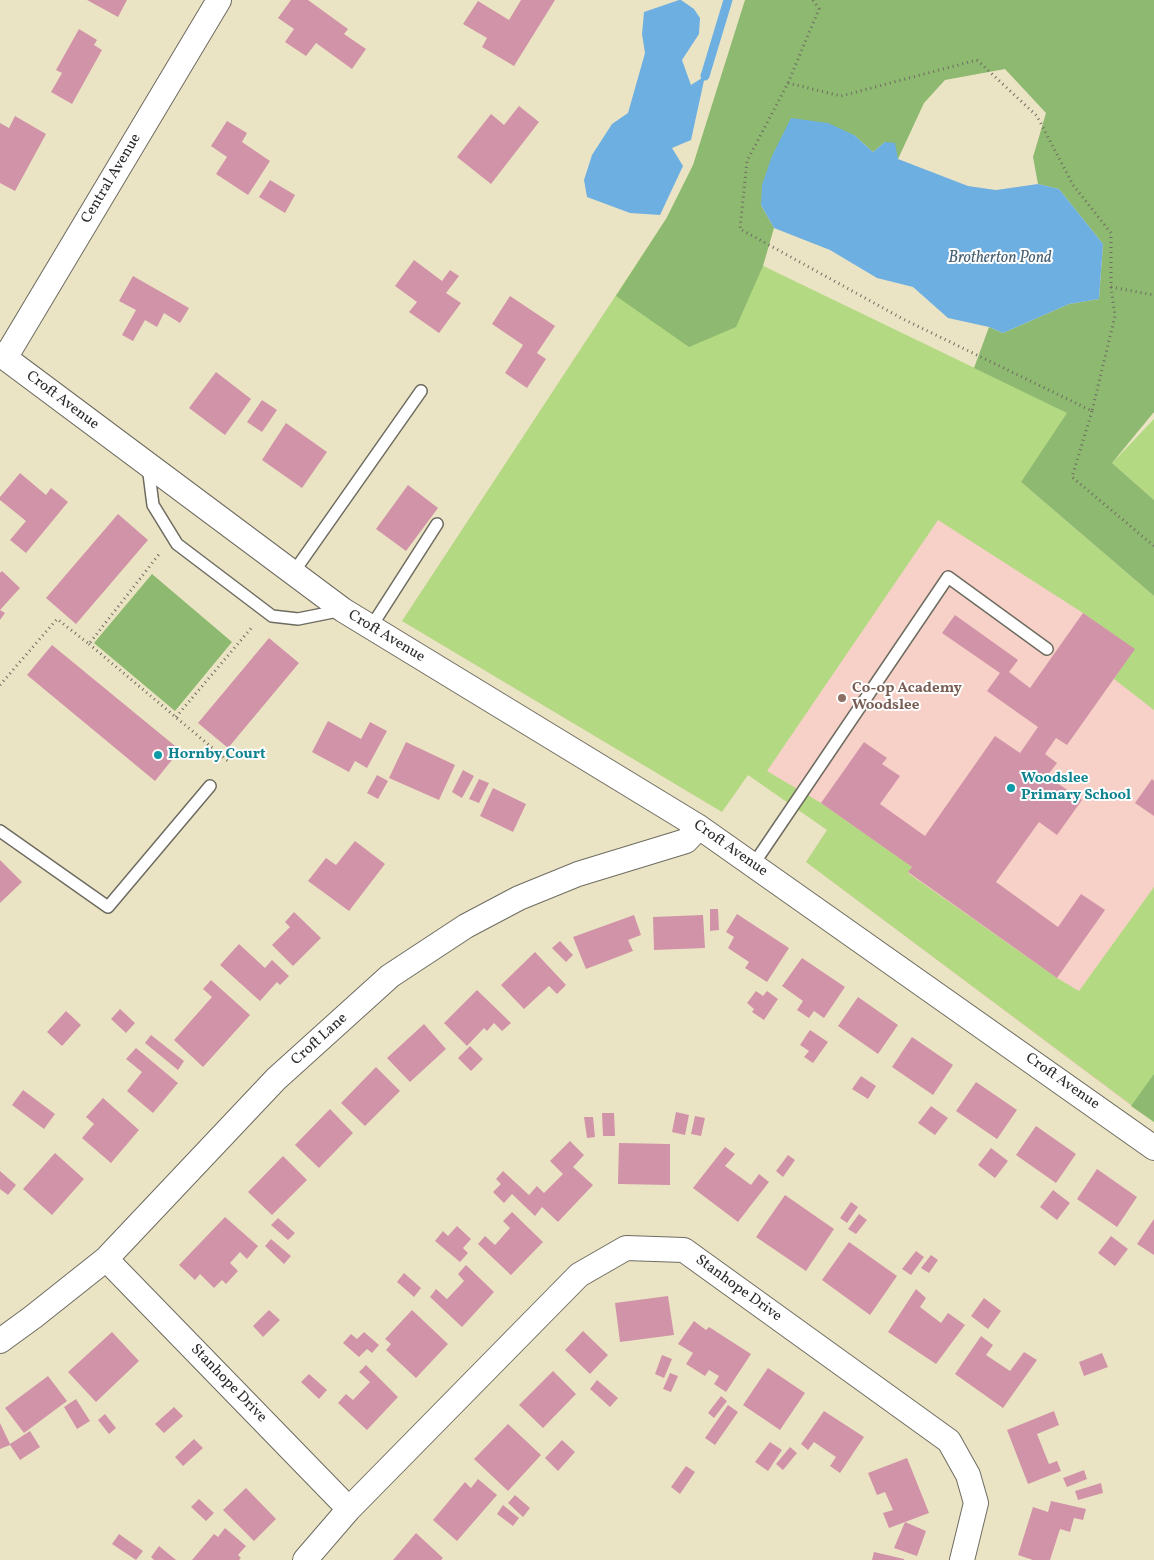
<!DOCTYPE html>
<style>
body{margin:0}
canvas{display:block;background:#ebe4c4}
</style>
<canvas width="1154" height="1560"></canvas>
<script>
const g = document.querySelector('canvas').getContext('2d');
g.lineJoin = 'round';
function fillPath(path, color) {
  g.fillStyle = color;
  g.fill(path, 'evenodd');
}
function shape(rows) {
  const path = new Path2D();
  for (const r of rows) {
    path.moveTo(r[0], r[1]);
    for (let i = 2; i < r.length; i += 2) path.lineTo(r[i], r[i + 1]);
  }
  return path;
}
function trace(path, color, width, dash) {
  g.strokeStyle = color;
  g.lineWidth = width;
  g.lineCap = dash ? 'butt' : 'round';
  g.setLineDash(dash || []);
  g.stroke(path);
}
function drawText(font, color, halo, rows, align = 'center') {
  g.font = font + ' Vollkorn,serif';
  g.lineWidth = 4;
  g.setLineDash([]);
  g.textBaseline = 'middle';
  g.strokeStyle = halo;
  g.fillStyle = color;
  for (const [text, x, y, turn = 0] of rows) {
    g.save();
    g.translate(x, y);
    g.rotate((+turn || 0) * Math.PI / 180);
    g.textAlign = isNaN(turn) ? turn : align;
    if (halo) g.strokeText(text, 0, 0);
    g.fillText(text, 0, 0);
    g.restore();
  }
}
fillPath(shape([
 [666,219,1021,482,1154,596,1154,1074,1131,1106,806,862,827,830,748,775,722,812,402,621]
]), '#f7d1c7');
fillPath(shape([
 [666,219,1068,413,1021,482,1154,596,1154,710,1114,679,1134,649,1083,613,938,520,767,771,821,803,912,867,908,873,1057,978,1079,991,1154,887,1154,1122,806,862,827,830,748,775,722,812,402,621],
 [1154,419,1154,500,1112,463]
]), '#b3d982');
fillPath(shape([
 [745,0,1154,0,1154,412,1112,463,1154,500,1154,596,1021,482,1067,413,974,368,989,327,1003,333,1069,304,1099,299,1103,244,1059,189,1038,184,1033,157,1046,113,1005,69,945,80,924,103,898,159,885,142,873,152,854,135,761,205,774,228,763,266,736,327,689,347,616,296,666,219,693,165],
 [152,574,232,642,175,711,94,643],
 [1154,1074,1154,1122,1131,1106]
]), '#8eb970');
fillPath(shape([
 [679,0,681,0,694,9,700,18,699,34,682,60,691,85,705,76,691,140,672,148,683,166,660,215,630,213,587,197,584,180,592,155,612,124,628,113,645,53,642,34,644,12],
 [791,118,828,123,854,135,873,152,885,142,895,143,898,159,968,186,996,190,1038,184,1059,189,1103,244,1099,299,1069,304,1003,333,989,327,948,318,913,287,877,278,830,250,774,228,761,205,762,185,772,156]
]), '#6eafe2');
trace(shape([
 [705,76,728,0]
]), '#6eafe2', 9);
fillPath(shape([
 [87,0,127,0,118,17],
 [291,0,308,0,348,29,344,34,366,49,352,69,316,43,306,56,285,42,294,29,278,18],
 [521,0,555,0,514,66,482,47,487,38,463,24,478,1,509,20],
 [79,29,97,40,94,45,102,50,72,104,51,92,62,73,56,70],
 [519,106,539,122,491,184,457,157,491,114,504,125],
 [15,116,46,134,15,191,0,183,0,123,9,128],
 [227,121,247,133,242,142,270,161,248,195,216,174,227,157,211,146],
 [270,180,295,195,285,213,259,197],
 [414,260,442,281,450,270,459,276,446,293,461,303,439,333,409,312,417,302,395,286],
 [133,276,189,308,180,323,164,313,157,327,145,320,133,341,122,335,136,310,119,301],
 [510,296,555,326,537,353,546,359,527,388,505,373,523,345,492,324],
 [216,372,251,399,225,435,189,408],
 [262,400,277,410,262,432,247,422],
 [286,423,327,452,302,488,262,460],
 [20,473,46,495,51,488,68,502,26,553,10,540,26,521,0,500,0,497],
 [408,485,438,508,406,551,376,529],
 [118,514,148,540,76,624,46,598],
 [2,571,20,588,0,610,5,613,0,620,0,573],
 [1083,613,1135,649,1067,745,1056,738,1045,754,1057,763,1047,776,1082,800,1057,835,1039,822,996,882,1058,927,1081,894,1105,910,1057,978,908,872,912,867,821,803,864,742,887,758,882,764,900,776,880,804,925,836,995,736,1020,753,1038,727,987,691,1000,673,942,633,955,615,1018,660,1009,672,1030,688],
 [269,638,299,663,228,748,198,723],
 [52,645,180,750,155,781,27,675],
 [328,721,361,739,370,722,387,731,367,768,355,761,349,772,312,752],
 [406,742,455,765,439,800,389,778],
 [463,770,474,776,462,798,452,792],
 [377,775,388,781,378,799,367,793],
 [479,779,489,783,479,803,469,799],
 [1152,779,1154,781,1154,816,1135,803],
 [493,788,526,804,513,832,480,816],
 [355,841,385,864,349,911,308,881,326,858,336,865],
 [0,860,22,882,0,903],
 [710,909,718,909,719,930,710,931],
 [294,912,321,938,293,966,272,945,290,927,285,922],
 [737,914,789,948,767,982,745,968,749,962,728,948,734,937,726,932],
 [634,915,641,935,628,940,633,951,586,969,573,937],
 [703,915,705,948,654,950,653,917],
 [560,941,573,955,566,962,552,948],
 [239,944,265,968,272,960,289,976,280,985,277,982,260,1001,220,965],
 [535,952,566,985,557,994,549,986,524,1009,501,985],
 [802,958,845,987,824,1018,814,1011,809,1018,797,1010,803,1001,782,986],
 [211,980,250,1015,203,1067,174,1040,212,997,203,989],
 [477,990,511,1023,502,1031,494,1023,487,1031,484,1028,467,1046,444,1023],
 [756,991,763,996,767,991,778,999,764,1020,752,1012,754,1009,747,1003],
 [858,997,898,1025,878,1054,838,1026],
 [120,1009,135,1023,126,1033,111,1019],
 [66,1011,81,1025,62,1046,47,1032],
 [424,1024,446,1049,410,1082,387,1058],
 [810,1030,828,1042,813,1063,804,1057,809,1051,800,1045],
 [151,1035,184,1061,178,1070,145,1043],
 [912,1037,953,1065,933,1095,892,1067],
 [470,1046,483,1059,471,1071,458,1058],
 [136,1048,178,1083,153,1113,127,1091,142,1072,126,1059],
 [376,1067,400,1091,365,1126,341,1103],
 [861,1076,876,1086,868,1099,852,1089],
 [976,1082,1017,1110,997,1139,956,1111],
 [23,1090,55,1114,44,1129,12,1105],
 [103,1098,139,1130,111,1163,82,1138,94,1124,86,1117],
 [931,1106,948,1118,935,1135,918,1123],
 [330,1109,353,1133,319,1168,295,1145],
 [676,1112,689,1115,685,1135,672,1132],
 [602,1113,614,1113,615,1136,603,1136],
 [695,1116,705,1118,701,1136,691,1134],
 [584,1117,593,1117,595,1137,587,1138],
 [1036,1126,1076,1154,1056,1183,1016,1155],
 [570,1141,584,1155,573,1167,593,1185,558,1222,542,1207,535,1216,512,1194,504,1203,493,1192,501,1184,496,1179,503,1171,529,1195,537,1186,544,1193,563,1174,550,1161],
 [619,1143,670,1144,670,1185,618,1184],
 [725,1147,735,1154,725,1166,751,1185,759,1174,769,1182,738,1222,693,1188],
 [991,1148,1008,1161,995,1178,978,1165],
 [55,1153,84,1179,52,1215,23,1189],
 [788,1155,795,1160,783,1177,776,1171],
 [283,1156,307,1180,272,1215,248,1192],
 [1097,1169,1137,1197,1117,1227,1077,1199],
 [0,1171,16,1185,8,1195,0,1189],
 [1053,1190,1070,1203,1057,1220,1040,1207],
 [785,1195,834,1229,806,1271,756,1237],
 [851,1202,858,1207,847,1223,840,1218],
 [512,1212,543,1242,511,1275,478,1244,485,1236,495,1245,510,1228,503,1221],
 [859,1214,867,1220,856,1234,848,1229],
 [225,1217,258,1246,247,1259,240,1252,230,1263,238,1271,226,1284,222,1280,214,1288,200,1274,195,1280,179,1265],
 [278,1218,295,1233,288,1240,271,1225],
 [1154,1219,1154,1255,1137,1244],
 [457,1226,471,1239,463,1248,468,1253,460,1262,435,1241,443,1231,448,1236],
 [1111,1236,1128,1249,1115,1266,1098,1253],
 [271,1239,291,1256,284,1264,265,1246],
 [849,1242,897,1276,870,1315,822,1280],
 [916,1251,924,1257,911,1275,902,1269],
 [931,1255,938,1260,929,1273,921,1268],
 [466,1265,494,1292,462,1327,430,1297,436,1289,447,1299,464,1281,458,1274],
 [404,1273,421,1288,414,1297,397,1282],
 [916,1289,926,1298,920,1307,941,1323,948,1313,965,1325,936,1364,888,1332],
 [668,1296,674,1335,620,1342,615,1303],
 [984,1298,1001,1311,988,1329,971,1316],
 [269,1310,280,1320,263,1337,253,1326],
 [412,1310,448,1344,416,1378,386,1350,391,1344,385,1339],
 [694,1321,706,1330,709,1327,751,1354,726,1392,714,1384,719,1376,709,1370,705,1376,686,1364,693,1353,678,1344],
 [583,1331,608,1355,590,1374,565,1350],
 [112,1332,139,1361,96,1402,68,1372],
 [364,1332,379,1345,372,1353,367,1349,359,1357,343,1343,351,1334,357,1339],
 [981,1336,993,1345,986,1355,1010,1371,1024,1352,1037,1360,1003,1408,955,1374],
 [1102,1353,1108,1367,1084,1376,1079,1362],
 [662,1355,672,1359,664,1378,655,1374],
 [366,1365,398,1397,367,1430,338,1403,346,1394,353,1400,370,1382,359,1372],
 [768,1368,805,1393,780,1430,743,1405],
 [553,1371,576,1394,543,1428,519,1405],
 [670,1373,678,1376,671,1392,663,1389],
 [309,1374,327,1390,319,1399,301,1382],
 [48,1376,67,1401,24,1433,5,1408],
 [597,1380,618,1398,610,1407,590,1389],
 [721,1396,727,1401,714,1418,708,1413],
 [76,1399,90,1421,77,1429,64,1407],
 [728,1405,738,1412,715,1445,705,1438],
 [174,1407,183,1416,164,1433,155,1424],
 [824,1411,864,1437,840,1473,830,1466,836,1457,814,1442,808,1450,801,1444],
 [1054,1411,1059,1425,1037,1434,1049,1464,1057,1461,1061,1471,1028,1484,1007,1430],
 [105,1414,116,1428,109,1434,98,1420],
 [0,1423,10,1444,30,1431,40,1447,20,1460,10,1445,0,1449],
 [508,1424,541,1455,508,1491,474,1459],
 [194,1439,203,1448,183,1466,175,1457],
 [562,1440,575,1452,558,1471,545,1458],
 [770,1442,782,1450,768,1471,755,1462],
 [790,1447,797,1453,783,1470,776,1464],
 [907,1458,929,1513,905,1522,926,1531,917,1556,894,1548,905,1522,889,1528,883,1513,893,1510,885,1492,877,1495,868,1473],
 [686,1466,695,1472,680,1494,671,1487],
 [1084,1470,1087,1479,1067,1487,1063,1478],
 [478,1479,497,1495,457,1541,433,1520,465,1482,471,1488],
 [1101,1483,1103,1493,1078,1500,1075,1491],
 [246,1488,276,1519,254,1541,223,1510],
 [515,1495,530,1508,523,1517,508,1503],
 [199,1499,214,1513,206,1521,191,1507],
 [1051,1501,1086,1509,1083,1520,1074,1518,1070,1532,1060,1529,1050,1560,1033,1560,1018,1555,1033,1507,1048,1512],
 [503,1505,519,1518,513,1526,497,1514],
 [225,1528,246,1546,238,1555,241,1558,239,1560,192,1560,214,1534,218,1537],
 [416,1533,443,1558,441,1560,393,1560],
 [119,1534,143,1551,136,1560,112,1544],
 [159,1546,176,1560,154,1560,151,1557],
 [874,1552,904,1559,904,1560,872,1560]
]), '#d193a8');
const service = shape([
 [148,466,153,505,177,544,272,616,298,619,343,610],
 [293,573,421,391],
 [371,627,437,524],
 [0,831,108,907,210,786],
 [753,865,948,577,1047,649]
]);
const minor = shape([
 [0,354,343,610,699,827,1154,1148],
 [5,358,219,0],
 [106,1259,349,1509],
 [0,1341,33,1317,106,1259,276,1079,390,976,466,926,519,898,578,874,686,841,699,827],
 [305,1560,349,1509,579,1275,626,1248,684,1250,949,1441,968,1475,976,1503,962,1560]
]);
trace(service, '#6e6c61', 14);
trace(minor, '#6e6c61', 26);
trace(shape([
 [977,60,1037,116,1073,185,1111,233,1111,287,1115,316,1092,411,903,319,740,229,747,161,788,83,841,96,977,60],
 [788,83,819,9,813,0],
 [1111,287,1154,295],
 [1092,411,1072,477,1154,546],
 [89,644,229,762],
 [0,685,57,619,89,644,160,553],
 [176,717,253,626]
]), '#6e6c61', 3, [1, 4]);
trace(service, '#fff', 11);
trace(minor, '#fff', 24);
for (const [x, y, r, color] of [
 [842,698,5,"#8d6e63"],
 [158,755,5,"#0f9aa8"],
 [1011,788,5,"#0f9aa8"]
]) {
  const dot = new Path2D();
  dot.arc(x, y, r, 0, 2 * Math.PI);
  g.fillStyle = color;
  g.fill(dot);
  trace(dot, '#fff', 2);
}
drawText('15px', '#2b2b2b', '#fff', [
 ["Central Avenue",112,179,-59],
 ["Croft Avenue",62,401,37],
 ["Croft Avenue",386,637,31],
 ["Croft Avenue",730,849,35],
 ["Croft Lane",320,1040,-42],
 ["Croft Avenue",1062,1082,35],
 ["Stanhope Drive",738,1289,36],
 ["Stanhope Drive",228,1384,46]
]);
drawText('bold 15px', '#785e54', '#fff', [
 ["Co-op Academy",852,689],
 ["Woodslee",852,706]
], 'left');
drawText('bold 15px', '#0d838f', '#fff', [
 ["Hornby Court",168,755],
 ["Woodslee",1021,779],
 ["Primary School",1021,796]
], 'left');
drawText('italic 16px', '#466074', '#fff', [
 ["Brotherton Pond",1000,259]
]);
</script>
